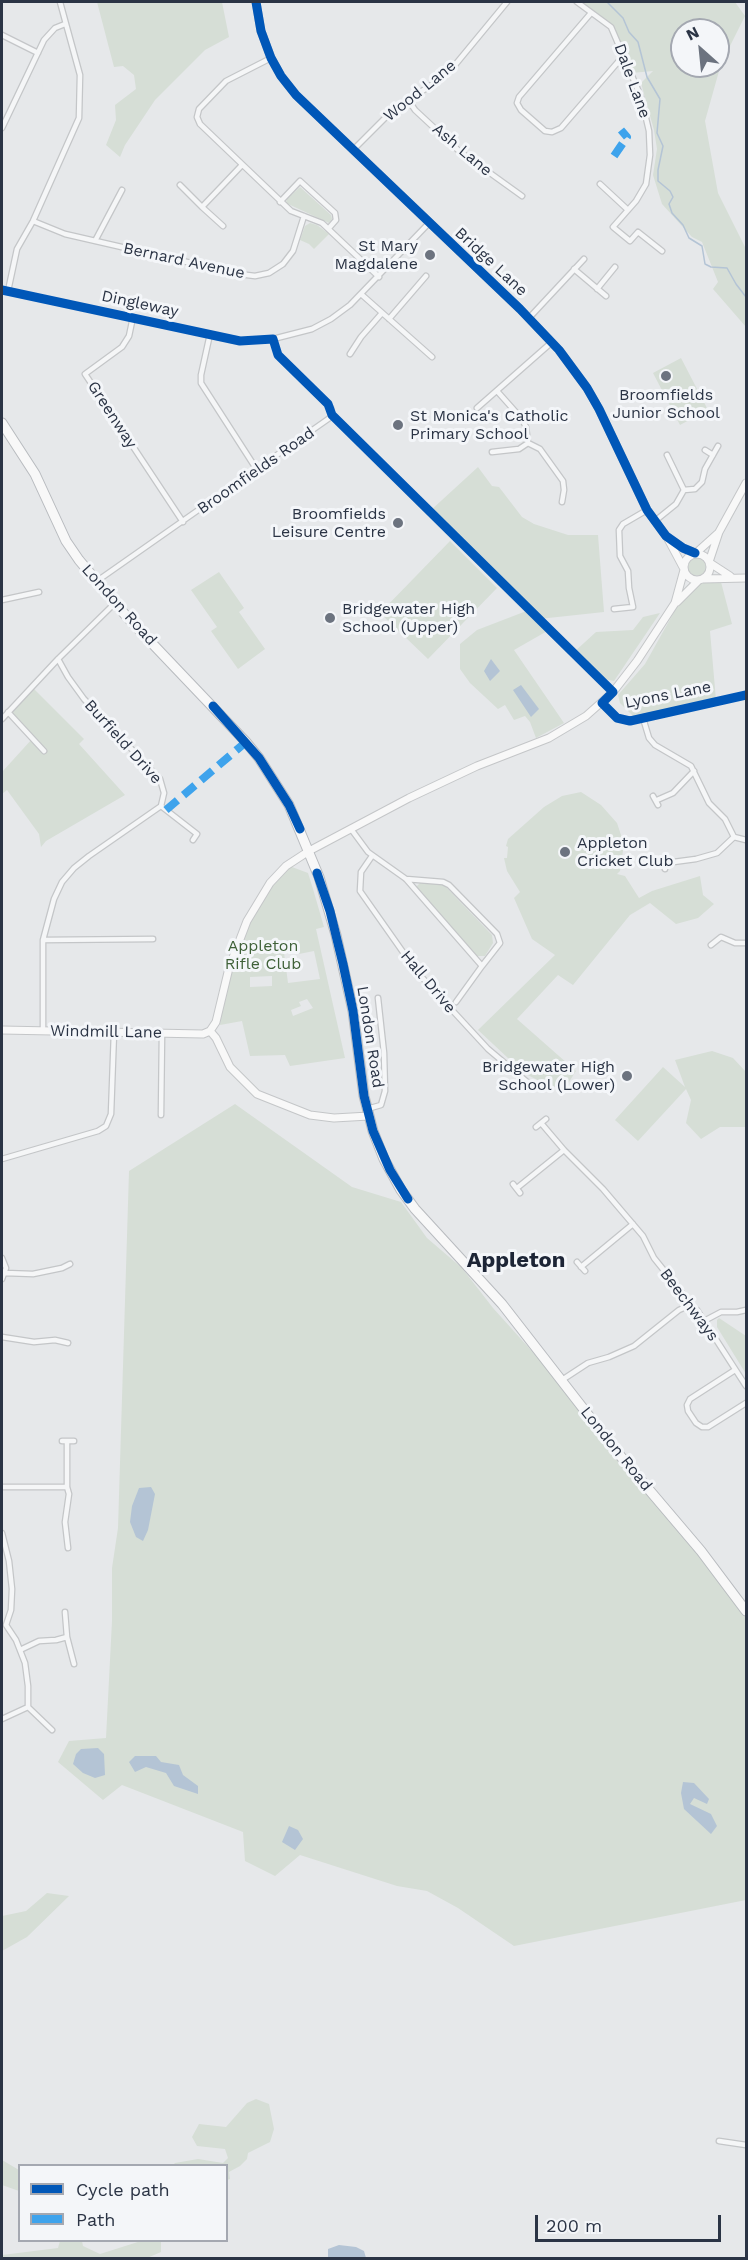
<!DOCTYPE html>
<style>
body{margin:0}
#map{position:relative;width:748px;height:2260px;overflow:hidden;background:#e6e8ea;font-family:"Work Sans",sans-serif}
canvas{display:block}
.frame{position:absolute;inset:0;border:3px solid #2b3445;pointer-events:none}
.legend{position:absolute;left:18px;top:2164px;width:210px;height:78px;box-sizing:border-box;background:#f4f6f9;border:2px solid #a4a8b1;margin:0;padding:8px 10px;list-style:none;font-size:18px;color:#2b3445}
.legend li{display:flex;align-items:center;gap:12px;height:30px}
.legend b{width:30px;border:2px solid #a4a8b1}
.north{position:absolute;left:670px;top:18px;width:60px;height:60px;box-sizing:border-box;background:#f4f6f9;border:2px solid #a4a8b1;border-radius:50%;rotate:333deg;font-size:16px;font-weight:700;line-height:24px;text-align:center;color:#2b3445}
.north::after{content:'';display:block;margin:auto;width:21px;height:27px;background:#6c737f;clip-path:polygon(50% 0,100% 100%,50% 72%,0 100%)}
.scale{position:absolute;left:535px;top:2215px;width:186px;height:27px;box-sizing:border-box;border:3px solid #2b3445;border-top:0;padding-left:8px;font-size:18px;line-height:21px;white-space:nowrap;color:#2b3445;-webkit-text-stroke:4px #f4f6f9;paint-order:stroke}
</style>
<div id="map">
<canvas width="748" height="2260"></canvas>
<div class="frame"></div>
<ul class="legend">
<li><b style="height:8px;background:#0057b8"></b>Cycle path</li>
<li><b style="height:8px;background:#3ea3ec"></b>Path</li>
</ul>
<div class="north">N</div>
<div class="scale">200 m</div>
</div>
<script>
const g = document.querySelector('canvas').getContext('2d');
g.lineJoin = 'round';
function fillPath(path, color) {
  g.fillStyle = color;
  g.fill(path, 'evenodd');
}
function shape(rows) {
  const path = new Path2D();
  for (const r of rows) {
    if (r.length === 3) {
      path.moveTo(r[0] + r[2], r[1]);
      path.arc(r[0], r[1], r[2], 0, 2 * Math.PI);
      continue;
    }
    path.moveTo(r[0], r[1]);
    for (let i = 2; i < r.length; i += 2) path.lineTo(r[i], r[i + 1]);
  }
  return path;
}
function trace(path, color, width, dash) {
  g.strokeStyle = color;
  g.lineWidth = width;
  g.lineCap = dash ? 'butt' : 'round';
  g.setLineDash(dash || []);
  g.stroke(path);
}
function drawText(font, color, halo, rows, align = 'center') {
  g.font = font + ' "Work Sans",sans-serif';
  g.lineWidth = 6;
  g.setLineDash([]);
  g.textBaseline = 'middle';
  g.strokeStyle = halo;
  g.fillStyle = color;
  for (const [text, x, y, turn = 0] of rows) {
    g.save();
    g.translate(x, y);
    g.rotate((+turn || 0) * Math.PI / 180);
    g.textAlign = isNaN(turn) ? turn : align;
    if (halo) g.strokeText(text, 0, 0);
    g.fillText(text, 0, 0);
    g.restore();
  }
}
fillPath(shape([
 [97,2,222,2,229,37,205,50,155,100,125,145,120,157,106,145,116,120,115,105,136,89,134,75,123,66,114,67],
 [581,2,735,2,745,16,721,64,705,121,718,193,746,249,746,327,713,289,718,282,702,242,692,237,662,204,653,175,657,149,654,130,641,83,653,71,631,73,611,27],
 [682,30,718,30,718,66,682,66],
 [300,187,331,215,332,219,329,223,286,203,287,199],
 [310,223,317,225,329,234,314,249,309,244,300,240,305,226],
 [681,358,708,410,680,425,653,373],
 [478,467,492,486,499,487,522,517,534,524,568,535,598,535,604,612,539,619,549,630,514,650,564,723,536,738,530,722,525,716,514,720,505,705,498,709,470,683,460,669,460,644,477,630,529,610,430,511],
 [450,541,497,588,428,659,380,613],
 [697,567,9],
 [219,572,244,608,239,612,265,649,238,669,211,631,217,627,191,590],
 [715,580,721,582,732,624,710,631,716,700,633,716,620,703,618,695,645,664,678,605,702,582],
 [660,613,614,681,599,678,573,653,596,632,633,630,643,617],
 [32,687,84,739,79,744,125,795,46,841,41,847,39,834,7,790,2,794,2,772,32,739,8,712],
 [581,792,601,805,617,823,624,844,620,871,617,874,625,876,639,898,652,891,700,876,703,895,714,904,698,918,676,924,650,903,630,915,573,985,558,975,517,1019,576,1071,567,1085,574,1091,547,1085,524,1073,478,1030,555,955,532,939,514,898,520,892,507,871,504,858,507,858,508,847,506,846,508,839,544,807,562,796],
 [289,863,292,867,308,873,313,889,324,927,316,929,345,1058,290,1066,285,1055,250,1056,242,1021,220,1025,229,968,258,901],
 [295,942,299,954,314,951,320,979,288,983,283,945],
 [272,976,272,986,250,987,250,977],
 [307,999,313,1008,293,1016,291,1010,301,1006,299,1002],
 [422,881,443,884,492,935,493,943,485,956,473,956,414,889],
 [712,1051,733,1058,746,1072,746,1127,720,1127,701,1139,686,1123,691,1100,686,1089,638,1141,615,1120,663,1067,685,1087,675,1060],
 [235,1104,352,1187,401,1202,427,1238,462,1268,493,1308,575,1399,746,1611,746,1900,514,1946,458,1908,427,1891,397,1886,300,1855,275,1876,245,1861,243,1832,122,1785,103,1800,58,1762,69,1741,106,1738,112,1621,112,1568,118,1528,129,1171],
 [719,1318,746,1336,746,1374,717,1327,717,1320],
 [47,1893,69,1896,27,1937,2,1951,2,1916,26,1911],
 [256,2099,269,2104,274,2129,270,2142,248,2153,247,2159,240,2166,229,2172,230,2179,227,2180,226,2166,173,2165,175,2163,198,2159,223,2163,228,2158,225,2149,197,2146,192,2137,199,2124,226,2127,247,2103],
 [2,2160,19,2170,19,2191,2,2185],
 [60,2241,82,2241,83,2246,100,2254,141,2241,161,2241,161,2252,147,2258,2,2258,2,2255,58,2248]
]), '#d6ded6');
fillPath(shape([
 [491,659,500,671,490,681,484,671],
 [521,685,539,709,531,717,513,690],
 [151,1487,155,1494,148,1530,143,1541,136,1537,130,1522,132,1506,139,1488],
 [98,1748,104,1754,105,1775,95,1778,83,1773,73,1764,76,1754,81,1749],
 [135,1756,156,1756,161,1762,179,1765,183,1775,198,1786,198,1794,174,1786,166,1773,146,1767,135,1772,129,1762],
 [683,1782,694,1783,709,1799,707,1804,694,1798,690,1804,711,1814,717,1826,711,1834,684,1809,681,1793],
 [289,1826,298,1830,303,1839,295,1850,282,1842],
 [339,2245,356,2247,364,2251,366,2258,328,2258,328,2249]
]), '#b4c4d5');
trace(shape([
 [607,2,623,18,629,32,638,42,647,77,660,99,657,133,663,146,658,170,658,181,670,191,673,197,669,204,672,213,683,225,689,238,702,246,705,264,711,267,727,268,736,284,746,297]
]), '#b4c4d5', 1.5);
const street = shape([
 [577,2,611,27,641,97,649,131,650,155,646,184,636,201,613,227,630,241,638,232,662,251],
 [591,13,519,97,517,103,521,110,545,131,552,132,561,128,624,55],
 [2,35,38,53],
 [271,58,226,81,199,109,197,117,200,124,291,211,322,223,379,277],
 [407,98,415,110,458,150,522,196],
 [2,128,44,40,55,28,65,24],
 [353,150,394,109,433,84,455,65,507,2],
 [600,184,628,210],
 [180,185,202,207,242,165],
 [280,202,300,181,335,213,336,220,329,228],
 [202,207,223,226],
 [33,221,65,234,239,274,255,276,269,273,283,264,293,251,304,216],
 [95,241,122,190],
 [574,269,606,296],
 [597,289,615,267],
 [2,290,240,341,273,339,312,329,331,319,350,305,429,223],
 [8,291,17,249,33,221,79,118,80,75,60,2],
 [361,294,432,357],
 [133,317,129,336,122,347,85,374,183,522],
 [529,318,584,259],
 [389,319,426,276],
 [210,334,201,375,201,383,257,470],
 [350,354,361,337,382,313],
 [497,391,522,419,526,427,528,443,540,449,563,481,564,490,562,502],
 [477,408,552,342],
 [705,450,713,455],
 [492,452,519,449,528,443],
 [684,490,695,489,702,482,705,469,718,446],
 [655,521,676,504,684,490,667,455],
 [97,581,331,417,331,408,278,355,273,339],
 [2,600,39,592],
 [614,609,633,607,629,588,628,571,620,556,619,530,623,524,647,510],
 [549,630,613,692],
 [602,703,617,718,626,721,746,695],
 [8,712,44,751],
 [643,718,649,738,655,745,691,766,709,803,725,819,734,837,746,840],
 [2,719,58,659,115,603],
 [653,796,658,805],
 [657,800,673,793,694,771],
 [161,806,197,834,193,840],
 [351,829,368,852,406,879,482,966,500,943,497,934,449,885,443,882,406,879],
 [372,856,361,872,360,891,417,972,488,1049,526,1081,537,1087],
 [663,859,666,863,665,869],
 [666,863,696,859,717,853,734,837],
 [43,940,153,939],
 [711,945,721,937,735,943,746,943],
 [456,1002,482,966],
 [43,1030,43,940,54,899,62,882,74,868,89,856,161,806,164,793,160,779,84,699,68,677,58,659],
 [367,1109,381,1105,385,1091,384,1053,378,998],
 [161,1115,162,1033],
 [541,1123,564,1150,603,1189,643,1236,654,1258,687,1299,688,1306,697,1310,746,1386],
 [536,1127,546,1119],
 [2,1159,98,1131,106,1126,111,1114,114,1032],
 [513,1184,520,1193],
 [517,1188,564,1150],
 [2,1258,6,1268,2,1279],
 [577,1262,585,1271],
 [581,1267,633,1224],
 [5,1273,33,1274,62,1268,70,1264],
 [704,1321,721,1312,737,1312,746,1310],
 [2,1337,34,1342,55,1340,68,1343],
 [735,1370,690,1399,687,1405,688,1411,696,1423,702,1427,708,1427,746,1403],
 [562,1380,588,1363,609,1357,634,1346,679,1310,688,1306],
 [62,1441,74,1441],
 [67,1441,67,1487,69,1494,65,1522,68,1548],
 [2,1487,67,1487],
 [2,1533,9,1561,12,1589,11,1610,6,1625,16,1640,25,1663,28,1686,28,1707],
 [67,1637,74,1664],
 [20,1650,39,1641,56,1640,67,1637,65,1612],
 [28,1707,52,1730],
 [2,1719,28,1707],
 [719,2141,746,2145]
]);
const secondary = shape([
 [256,2,261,31,271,58,281,76,296,95,520,309,559,350,587,388,599,409,647,510,666,536,683,548,695,553],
 [668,539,684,569],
 [696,553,717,534],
 [697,567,13],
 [709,562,719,532,746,483],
 [710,563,730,576],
 [703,579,746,578],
 [677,602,699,580],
 [2,1030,203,1034,210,1031],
 [210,1031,216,1022,229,968,247,921,270,883,286,866,309,851,409,798,477,766,549,738,586,716,613,692,637,661,675,603,684,570],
 [210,1031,216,1038,230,1067,257,1094,310,1115,334,1118,369,1116]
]);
const highway = shape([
 [2,423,35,474,66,541,79,560,127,617,246,742,259,758,289,805,319,877,336,935,353,1011,364,1096,373,1131,384,1159,401,1190,415,1209,502,1304,617,1452,701,1551,746,1611]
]);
trace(street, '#c4c6c8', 7);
trace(secondary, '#c4c6c8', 9);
trace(highway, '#b8bbbf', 11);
trace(street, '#f5f6f7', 4.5);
trace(secondary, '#f8f8f8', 7);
trace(highway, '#f8f8f8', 9);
trace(shape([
 [614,156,627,137,621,130],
 [166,810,246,742]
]), '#3ea3ec', 8, [15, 8]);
trace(shape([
 [256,2,261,31,271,58,281,76,296,95,520,309,559,350,587,388,599,409,647,510,666,536,683,548,695,553],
 [2,290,240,341,273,339,278,355,328,404,332,415,613,692,602,703,617,718,630,721,746,695],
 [213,706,259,758,289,805,300,829],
 [317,873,330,911,343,964,353,1011,364,1096,373,1131,390,1170,408,1199]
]), '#0057b8', 9);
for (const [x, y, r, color] of [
 [430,255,6,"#6c737f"],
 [666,376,6,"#6c737f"],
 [398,425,6,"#6c737f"],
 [398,523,6,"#6c737f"],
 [330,618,6,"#6c737f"],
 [565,852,6,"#6c737f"],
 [627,1076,6,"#6c737f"]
]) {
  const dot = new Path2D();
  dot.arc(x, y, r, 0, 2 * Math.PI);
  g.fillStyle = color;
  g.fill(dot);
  trace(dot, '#f4f6f9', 2);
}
drawText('16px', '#2b3445', '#f4f6f9', [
 ["Dale Lane",632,81,70],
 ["Wood Lane",420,91,-39],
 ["Ash Lane",462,150,40],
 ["Bernard Avenue",184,261,12],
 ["Bridge Lane",491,262,43],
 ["Dingleway",140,304,12],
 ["Greenway",112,415,57],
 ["Broomfields Road",256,471,-35],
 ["London Road",119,605,48],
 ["Lyons Lane",668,695,-11],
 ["Burfield Drive",123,742,48],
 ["Hall Drive",428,982,50],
 ["Windmill Lane",106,1032,1],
 ["London Road",370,1037,81],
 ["Beechways",689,1305,53],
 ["London Road",616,1449,51]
]);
drawText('16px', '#2b3445', '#f4f6f9', [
 ["St Mary",418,246],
 ["Magdalene",418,264],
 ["Broomfields",666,395,"center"],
 ["Junior School",666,413,"center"],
 ["St Monica's Catholic",410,416,"left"],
 ["Primary School",410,434,"left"],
 ["Broomfields",386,514],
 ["Leisure Centre",386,532],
 ["Bridgewater High",342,609,"left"],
 ["School (Upper)",342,627,"left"],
 ["Appleton",577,843,"left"],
 ["Cricket Club",577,861,"left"],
 ["Bridgewater High",615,1067],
 ["School (Lower)",615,1085]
], 'right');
drawText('16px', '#3f6138', '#f4f6f9', [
 ["Appleton",263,946],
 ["Rifle Club",263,964]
]);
drawText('bold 22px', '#1d2536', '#f4f6f9', [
 ["Appleton",516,1261]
]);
</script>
